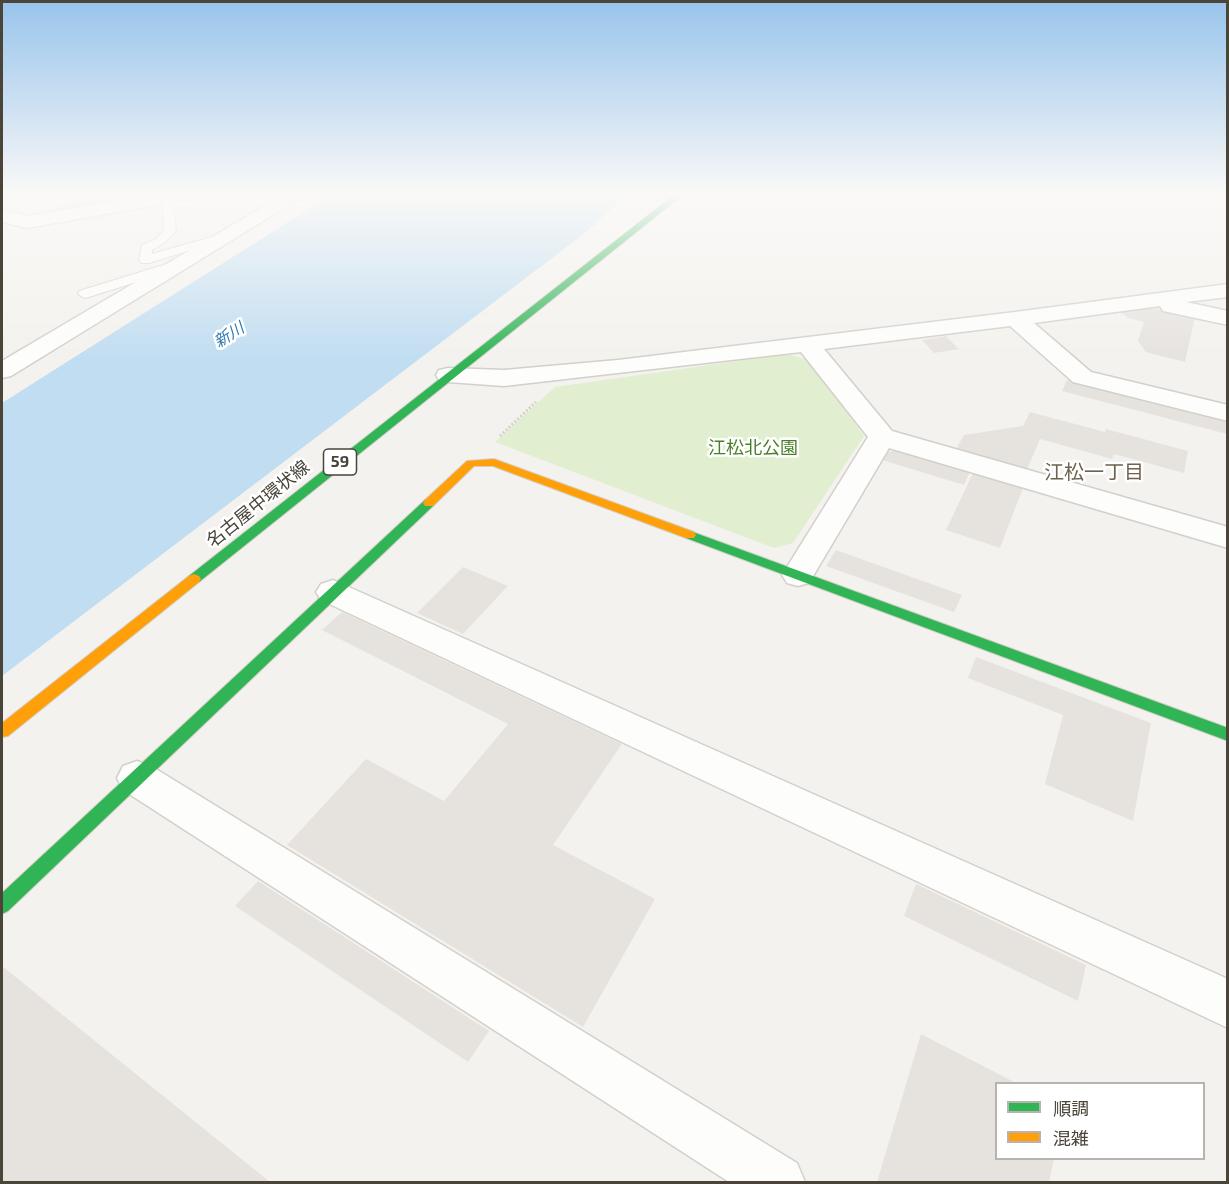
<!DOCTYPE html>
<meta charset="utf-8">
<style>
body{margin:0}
#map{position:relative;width:1229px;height:1184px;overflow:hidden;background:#f4f2ee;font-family:"Exo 2","Noto Sans JP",sans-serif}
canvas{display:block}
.frame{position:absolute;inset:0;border:3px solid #4b4439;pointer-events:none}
.legend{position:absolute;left:995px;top:1082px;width:210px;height:78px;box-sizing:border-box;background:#fff;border:2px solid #b7b4b0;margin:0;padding:8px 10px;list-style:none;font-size:18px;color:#4b4439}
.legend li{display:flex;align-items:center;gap:12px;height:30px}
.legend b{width:30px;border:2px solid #b7b4b0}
</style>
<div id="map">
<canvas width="1229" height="1184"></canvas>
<div class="frame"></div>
<ul class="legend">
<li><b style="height:8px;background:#30b455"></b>順調</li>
<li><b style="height:8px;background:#ff9f0a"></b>混雑</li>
</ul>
</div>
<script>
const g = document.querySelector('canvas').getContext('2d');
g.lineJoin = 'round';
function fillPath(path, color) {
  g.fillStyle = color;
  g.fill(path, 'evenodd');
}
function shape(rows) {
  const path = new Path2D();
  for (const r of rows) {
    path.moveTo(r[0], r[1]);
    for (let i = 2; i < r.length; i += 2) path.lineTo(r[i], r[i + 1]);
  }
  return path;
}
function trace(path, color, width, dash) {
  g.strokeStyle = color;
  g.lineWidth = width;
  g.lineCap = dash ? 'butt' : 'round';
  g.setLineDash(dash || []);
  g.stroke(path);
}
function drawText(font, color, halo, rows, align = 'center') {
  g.font = font + ' "Exo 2","Noto Sans JP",sans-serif';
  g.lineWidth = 5;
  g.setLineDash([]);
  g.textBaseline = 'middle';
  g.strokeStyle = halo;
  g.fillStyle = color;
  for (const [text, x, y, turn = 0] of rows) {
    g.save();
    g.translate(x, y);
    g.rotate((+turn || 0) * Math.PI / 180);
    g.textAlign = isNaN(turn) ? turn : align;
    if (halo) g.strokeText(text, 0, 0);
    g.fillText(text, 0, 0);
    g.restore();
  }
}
fillPath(shape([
 [86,194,173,194,45,215,43,213]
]), '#e6e2de');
fillPath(shape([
 [787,354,808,360,864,436,793,543,774,548,495,442,555,387]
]), '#e1eecf');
fillPath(shape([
 [1155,308,1195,317,1185,362,1146,352,1138,341,1144,322,1128,318,1121,312],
 [946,336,959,349,934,353,922,340],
 [1067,380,1227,421,1227,434,1062,391],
 [1030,412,1105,432,1106,429,1188,451,1184,473,1114,454,1112,459,1040,439,1026,472,955,451,964,435,1023,426],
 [897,450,970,472,964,485,879,459,883,453],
 [973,473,1023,488,1000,548,946,530],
 [836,550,962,595,954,612,826,566],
 [463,567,508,586,463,634,417,613],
 [342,612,622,744,553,845,655,899,583,1027,287,845,366,759,444,801,508,724,322,630],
 [976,657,1151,723,1133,821,1045,784,1063,715,968,678],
 [258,881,489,1031,468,1062,235,906],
 [916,884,1086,965,1078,1001,904,916],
 [2,966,270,1182,2,1182],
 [921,1034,1016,1083,996,1084,996,1158,1054,1159,1049,1182,877,1182]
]), '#e6e3df');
fillPath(shape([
 [324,194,628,194,585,233,2,676,2,403,329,196]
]), '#c0ddf1');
const lane = shape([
 [167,195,172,198,176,231,164,243,152,250,152,254,229,232,235,235,233,237,149,263,141,263,139,260,142,245,156,239,164,230,162,198,167,195],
 [173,262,177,263,179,266,177,269,89,297,84,298,78,294,79,291,173,262]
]);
const street = shape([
 [158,194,200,194,197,198,191,199,27,228,2,222,2,210,27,216,158,194],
 [285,194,307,194,11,376,2,378,2,361,285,194],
 [1228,284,1228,297,1186,302,1228,311,1228,325,1163,311,1160,306,1034,323,1091,372,1228,405,1228,421,1073,382,1010,326,824,349,892,431,1228,527,1228,548,889,448,809,583,798,586,787,583,782,575,868,437,801,352,504,386,448,382,439,380,436,375,439,370,448,368,504,370,618,360,1015,312,1228,284],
 [333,580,1228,979,1228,1028,321,600,316,592,321,584,333,580],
 [137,761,151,766,797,1163,805,1182,729,1182,123,790,117,778,123,766,137,761]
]);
const fast = shape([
 [675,194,684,194,199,582,189,582,187,579,189,576,675,194],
 [429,499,433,500,435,503,433,506,8,911,2,914,2,893,425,500,429,499],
 [690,531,1228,728,1228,741,686,538,684,535,690,531]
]);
const slow = shape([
 [494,459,694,532,696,535,694,538,686,538,493,466,474,466,433,506,425,506,423,503,425,500,467,461,494,459],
 [194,574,199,576,201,579,199,582,8,736,2,737,2,723,189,576,194,574]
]);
trace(lane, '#d2d0cb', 2);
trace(street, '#d2d0cb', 3);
trace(fast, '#d3cfc5', 2);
trace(slow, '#d3cfc5', 2);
trace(shape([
 [500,436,536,402]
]), '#d3d2cc', 3, [2, 2]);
fillPath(lane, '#fdfdfc');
fillPath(street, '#fdfdfc');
fillPath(fast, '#30b455');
fillPath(slow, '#ff9f0a');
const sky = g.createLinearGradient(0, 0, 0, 360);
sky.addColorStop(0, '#98c4ec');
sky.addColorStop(0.54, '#faf9f7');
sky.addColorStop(1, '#faf9f700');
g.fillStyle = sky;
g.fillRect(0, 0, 1229, 360);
drawText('italic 16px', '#2e7ab2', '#fff', [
 ["新川",229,335,-32]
]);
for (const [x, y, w] of [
 [340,462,33]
]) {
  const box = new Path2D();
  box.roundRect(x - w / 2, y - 13, w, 26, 4.5);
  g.fillStyle = '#fff';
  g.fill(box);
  trace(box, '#4b4439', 1.5);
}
drawText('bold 16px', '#4b4439', null, [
 ["59",340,462]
]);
drawText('18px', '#4a7f2a', '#fff', [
 ["江松北公園",753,448]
]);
drawText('18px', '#4b4439', '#fff', [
 ["名古屋中環状線",258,504,-39]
]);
drawText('20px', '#6e6250', '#fff', [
 ["江松一丁目",1094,472]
]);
</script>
